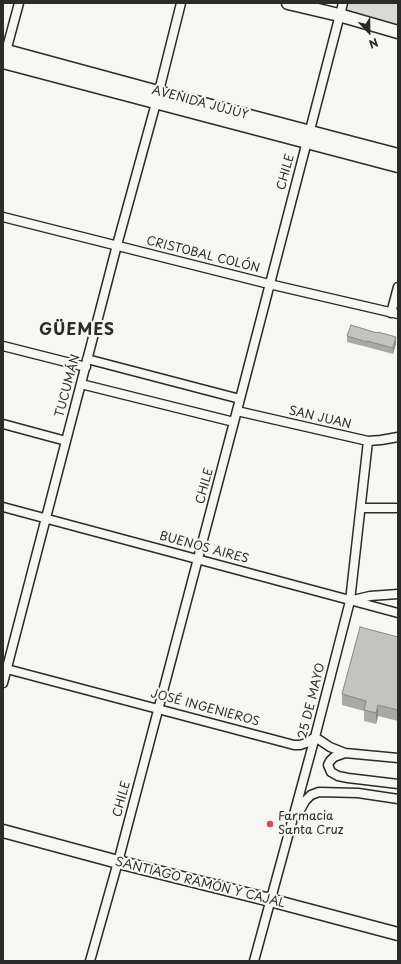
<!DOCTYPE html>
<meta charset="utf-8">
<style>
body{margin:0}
#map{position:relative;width:401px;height:964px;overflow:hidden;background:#f6f6f2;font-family:"Playpen Sans",sans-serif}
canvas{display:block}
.frame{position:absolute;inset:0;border:4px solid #2b2b2b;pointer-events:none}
.north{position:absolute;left:349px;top:12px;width:40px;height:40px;-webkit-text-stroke:3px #f6f6f2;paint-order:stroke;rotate:158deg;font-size:11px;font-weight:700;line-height:16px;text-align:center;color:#2b2b2b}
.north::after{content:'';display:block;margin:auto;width:14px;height:18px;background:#2b2b2b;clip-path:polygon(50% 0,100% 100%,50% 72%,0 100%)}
</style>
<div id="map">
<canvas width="401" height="964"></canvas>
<div class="frame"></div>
<div class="north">N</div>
</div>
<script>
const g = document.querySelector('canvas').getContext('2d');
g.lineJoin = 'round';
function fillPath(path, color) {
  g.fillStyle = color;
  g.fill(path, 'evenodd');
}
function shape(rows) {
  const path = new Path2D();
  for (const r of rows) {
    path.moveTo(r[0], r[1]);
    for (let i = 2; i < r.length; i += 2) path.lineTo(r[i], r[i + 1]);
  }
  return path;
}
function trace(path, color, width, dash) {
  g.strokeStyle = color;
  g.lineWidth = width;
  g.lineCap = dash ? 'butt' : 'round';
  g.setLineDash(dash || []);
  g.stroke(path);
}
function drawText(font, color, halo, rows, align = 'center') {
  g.font = font + ' "Playpen Sans",sans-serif';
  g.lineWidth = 4;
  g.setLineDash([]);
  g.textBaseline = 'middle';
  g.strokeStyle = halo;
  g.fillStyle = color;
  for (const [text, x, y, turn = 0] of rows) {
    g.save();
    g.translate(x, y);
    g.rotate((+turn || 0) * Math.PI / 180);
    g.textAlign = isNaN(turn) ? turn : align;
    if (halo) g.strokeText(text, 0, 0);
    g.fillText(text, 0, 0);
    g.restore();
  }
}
fillPath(shape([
 [349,3,398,3,398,28,347,14]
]), '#d9d9d5');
const street = shape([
 [5,55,19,3],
 [3,217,269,284,398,314],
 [391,313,398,287],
 [3,346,86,367],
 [87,359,240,399],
 [81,384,234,422],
 [237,411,368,441,381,440,398,437],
 [3,424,66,441],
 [3,507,398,613],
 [361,508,398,508],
 [353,600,370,596,398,594],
 [3,668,294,745,300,745,306,743,315,737],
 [3,683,117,245,156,103,181,3],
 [315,737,330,747,345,753,398,758],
 [345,753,334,757,330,761,328,765,331,772,338,776,348,778,398,784],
 [298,814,305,801,311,795,319,792,358,793,398,799],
 [90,961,118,862,234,422,343,3],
 [254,961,315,737,350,601,368,441]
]);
const secondary = shape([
 [288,3,339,15,398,32],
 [3,50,158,92,398,155],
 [3,62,398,166],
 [3,831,118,862,270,900,398,934]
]);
trace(street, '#2b2b2b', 11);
trace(secondary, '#2b2b2b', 15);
trace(street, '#f6f6f2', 8);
trace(secondary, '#f6f6f2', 12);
fillPath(shape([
 [347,336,396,343,393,354,367,347,347,342],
 [398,637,398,721,378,716,376,724,364,721,364,711,342,705,342,694]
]), '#a8a8a5');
fillPath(shape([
 [396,337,396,343,393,354,393,348],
 [378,705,378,716,376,724,376,713]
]), '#888886');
const building = shape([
 [351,325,377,333,378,332,396,337,393,348,367,341,367,342,347,336,351,325],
 [360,627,398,637,398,710,378,705,376,713,364,710,366,701,342,694,360,627]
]);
fillPath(building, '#c3c3c0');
trace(building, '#888886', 1);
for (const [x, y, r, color] of [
 [270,824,4,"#d1495b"]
]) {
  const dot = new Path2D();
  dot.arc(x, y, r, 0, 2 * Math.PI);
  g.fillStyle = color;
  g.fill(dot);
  trace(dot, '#f6f6f2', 1.5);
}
drawText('12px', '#2b2b2b', '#f6f6f2', [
 ["AVENIDA JUJUY",200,103,15],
 ["CHILE",286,172,-75],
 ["CRISTOBAL COLÓN",203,255,14],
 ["TUCUMÁN",68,386,-75],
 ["SAN JUAN",320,418,13],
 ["CHILE",205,486,-75],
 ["BUENOS AIRES",204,548,15],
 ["25 DE MAYO",312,701,-76],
 ["JOSÉ INGENIEROS",205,708,15],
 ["CHILE",122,799,-75],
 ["SANTIAGO RAMÓN Y CAJAL",200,883,14]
]);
drawText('12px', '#2b2b2b', '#f6f6f2', [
 ["Farmacia",278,817],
 ["Santa Cruz",278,831]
], 'left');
g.letterSpacing = '1px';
drawText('bold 16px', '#2b2b2b', '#f6f6f2', [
 ["GÜEMES",77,331]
]);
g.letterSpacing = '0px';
</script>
